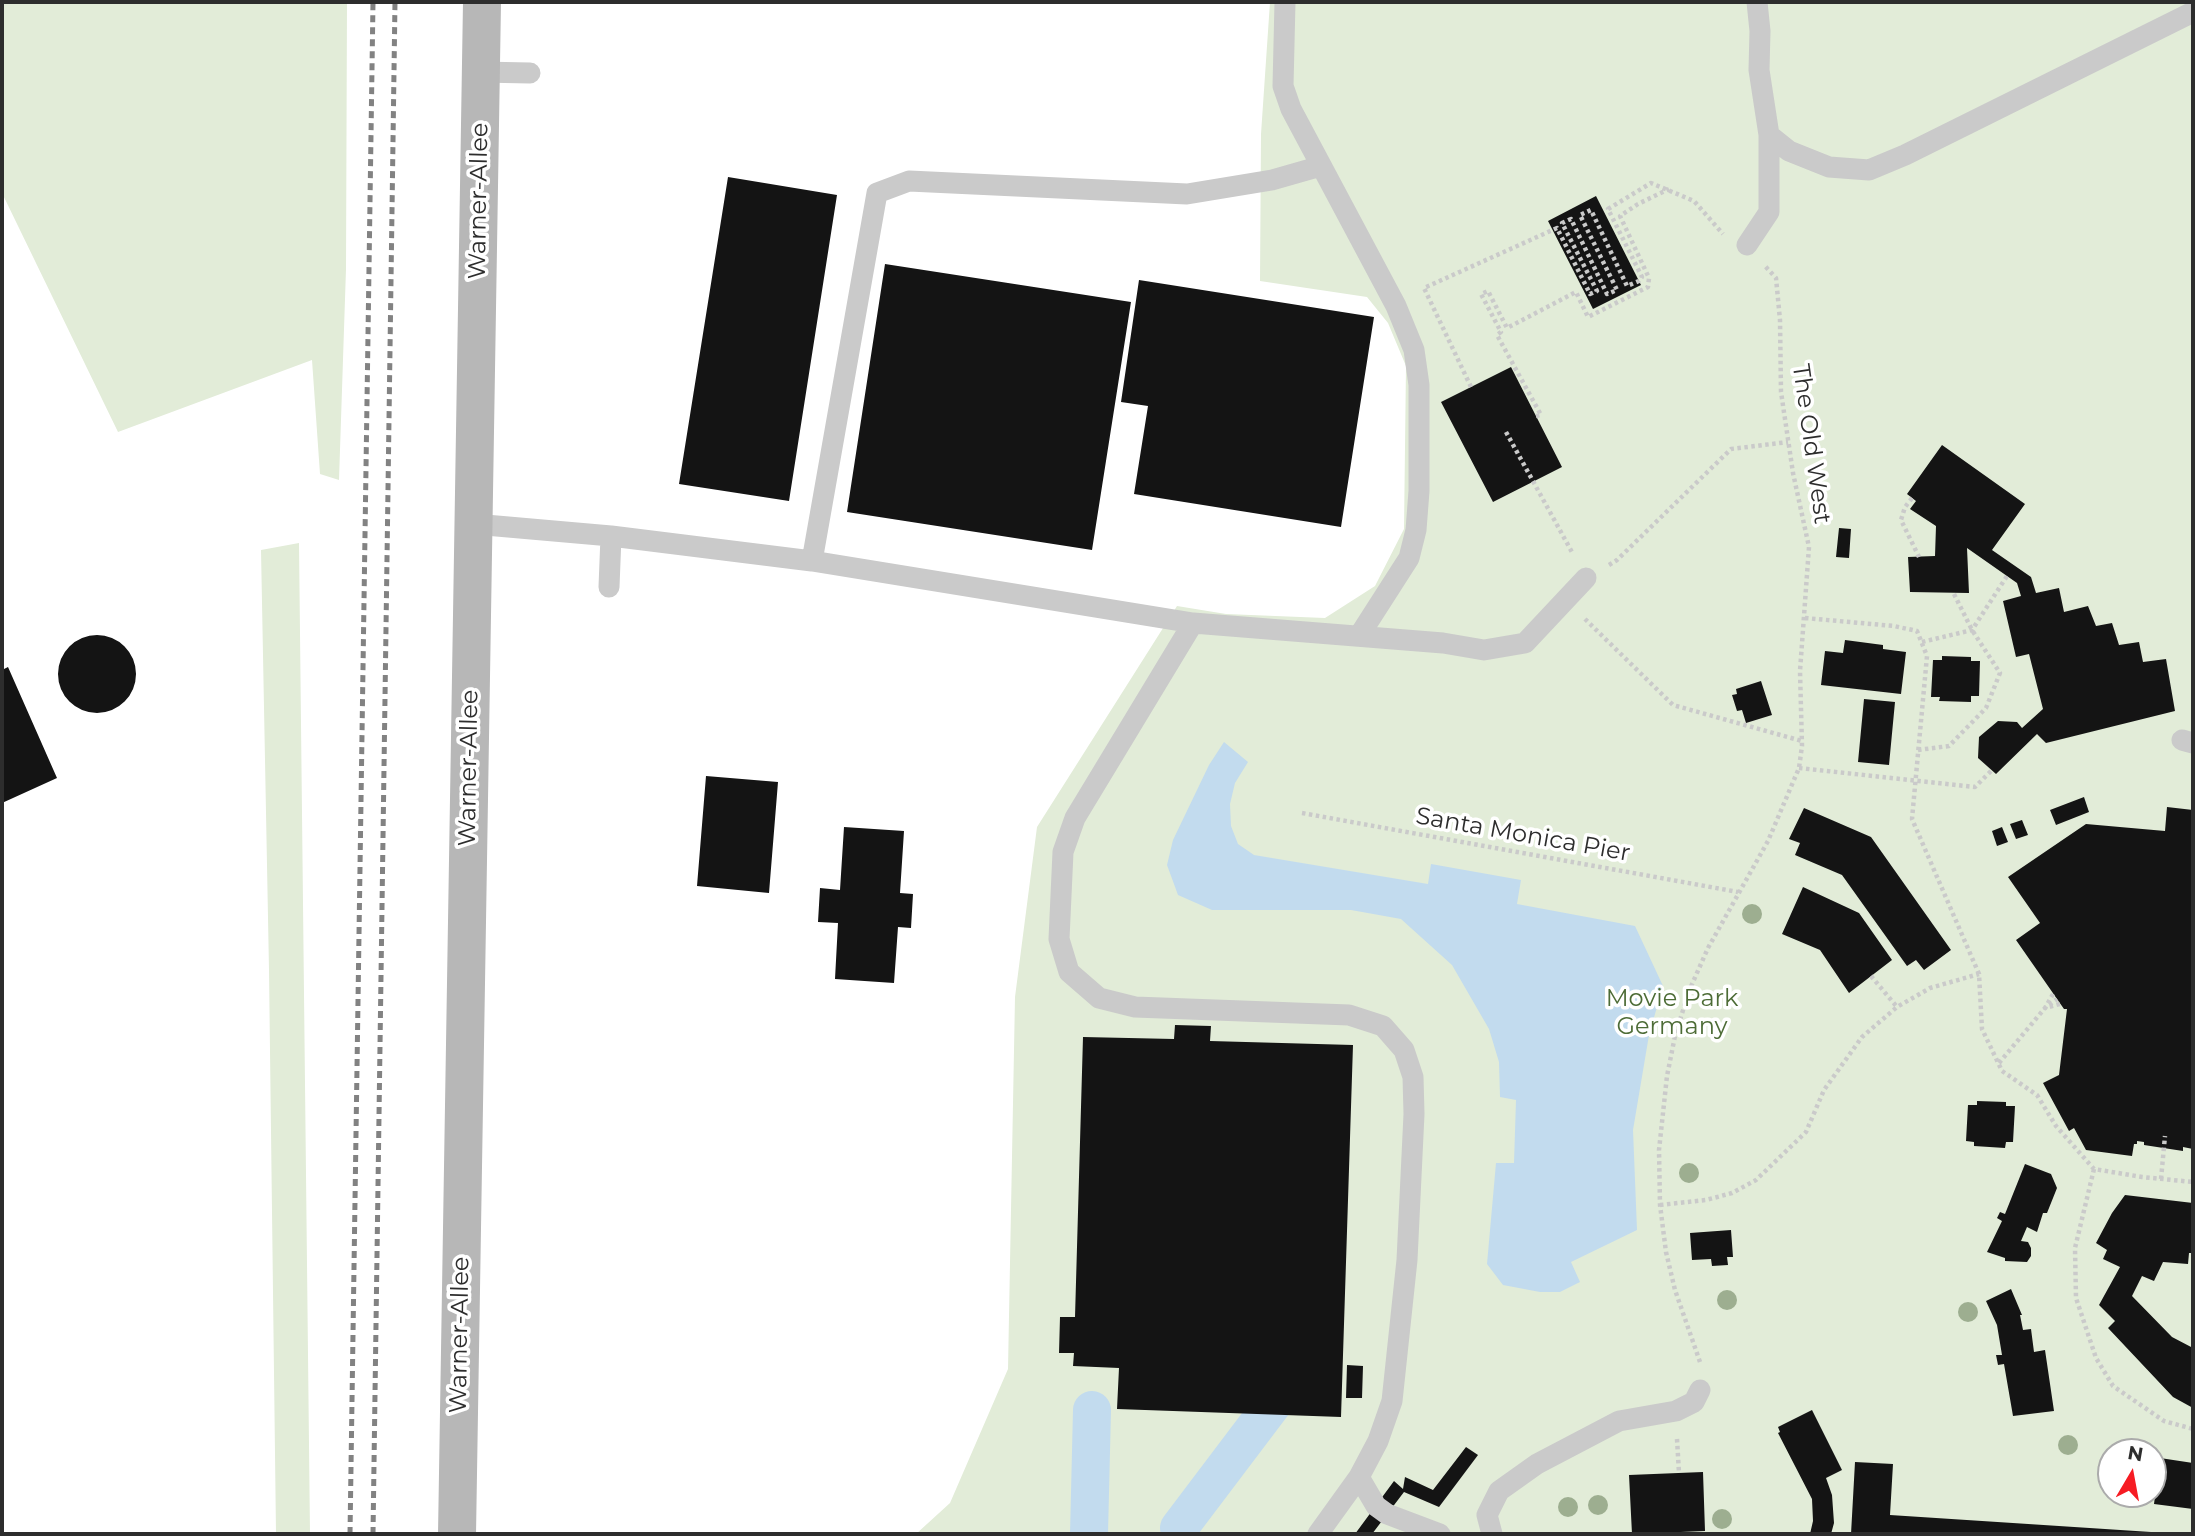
<!DOCTYPE html>
<style>
body{margin:0}
#map{position:relative;width:2195px;height:1536px;overflow:hidden;background:#fff;font-family:Montserrat,sans-serif}
canvas{display:block}
.frame{position:absolute;inset:0;border:4px solid #2d2d2d;pointer-events:none}
.north{position:absolute;left:2097px;top:1438px;width:70px;height:70px;box-sizing:border-box;background:#fff;border:2px solid #ababab;border-radius:50%;rotate:10deg;font-size:19px;font-weight:700;line-height:28px;text-align:center;color:#2d2d2d}
.north::after{content:'';display:block;margin:auto;width:24px;height:32px;background:#f61c23;clip-path:polygon(50% 0,100% 100%,50% 72%,0 100%)}
</style>
<div id="map">
<canvas width="2195" height="1536"></canvas>
<div class="frame"></div>
<div class="north">N</div>
</div>
<script>
const g = document.querySelector('canvas').getContext('2d');
g.lineJoin = 'round';
function fillPath(path, color) {
  g.fillStyle = color;
  g.fill(path, 'evenodd');
}
function shape(rows) {
  const path = new Path2D();
  for (const r of rows) {
    if (r.length === 3) {
      path.moveTo(r[0] + r[2], r[1]);
      path.arc(r[0], r[1], r[2], 0, 2 * Math.PI);
      continue;
    }
    path.moveTo(r[0], r[1]);
    for (let i = 2; i < r.length; i += 2) path.lineTo(r[i], r[i + 1]);
  }
  return path;
}
function trace(path, color, width, dash) {
  g.strokeStyle = color;
  g.lineWidth = width;
  g.lineCap = dash ? 'butt' : 'round';
  g.setLineDash(dash || []);
  g.stroke(path);
}
function drawText(font, color, halo, rows, align = 'center') {
  g.font = font + ' Montserrat,sans-serif';
  g.lineWidth = 7;
  g.setLineDash([]);
  g.textBaseline = 'middle';
  g.strokeStyle = halo;
  g.fillStyle = color;
  for (const [text, x, y, turn = 0] of rows) {
    g.save();
    g.translate(x, y);
    g.rotate((+turn || 0) * Math.PI / 180);
    g.textAlign = isNaN(turn) ? turn : align;
    if (halo) g.strokeText(text, 0, 0);
    g.fillText(text, 0, 0);
    g.restore();
  }
}
fillPath(shape([
 [2,2,347,2,346,269,339,480,320,474,312,360,118,432,2,193],
 [1270,2,2193,2,2193,1534,916,1534,950,1503,1008,1369,1015,997,1037,827,1177,606,1226,614,1325,618,1375,586,1404,529,1406,366,1388,323,1367,297,1260,281,1261,134],
 [2111,1452,2153,1452,2153,1494,2111,1494],
 [299,543,310,1534,276,1534,269,970,261,550]
]), '#e2ecd8');
fillPath(shape([
 [1224,742,1248,762,1235,783,1230,804,1231,826,1238,844,1254,855,1428,884,1431,864,1521,880,1517,904,1635,926,1663,986,1649,1035,1633,1130,1637,1230,1571,1262,1580,1282,1560,1292,1540,1292,1503,1285,1487,1264,1496,1163,1514,1163,1516,1100,1500,1097,1499,1062,1489,1029,1452,965,1401,919,1351,910,1212,910,1178,895,1167,865,1173,840,1209,765]
]), '#c2dbee');
trace(shape([
 [1179,1528,1275,1401],
 [1089,1534,1092,1410]
]), '#c2dbee', 38);
fillPath(shape([
 [728,177,837,195,789,501,679,484],
 [1596,196,1641,285,1593,309,1548,221],
 [885,264,1131,302,1092,550,847,512],
 [1139,280,1374,317,1341,527,1134,494,1148,406,1121,402],
 [1511,367,1562,467,1493,502,1441,402],
 [1942,445,2025,504,1992,550,2031,577,2036,593,2059,588,2064,612,2088,606,2096,626,2112,623,2119,645,2139,642,2143,662,2166,659,2175,711,2046,743,2037,734,1996,774,1978,758,1979,737,1998,721,2017,722,2022,728,2043,709,2029,654,2016,657,2003,601,2021,596,2017,583,1967,548,1969,593,1910,592,1908,557,1935,556,1936,526,1910,509,1916,501,1907,494],
 [1839,528,1851,529,1849,558,1836,557],
 [97,674,39],
 [1845,640,1883,645,1883,649,1906,652,1901,694,1821,685,1825,651,1843,653],
 [1942,656,1971,657,1971,661,1980,661,1979,696,1971,696,1971,702,1939,701,1940,697,1931,697,1933,660,1942,660],
 [8,667,57,778,2,803,2,670],
 [1761,681,1772,715,1746,723,1742,710,1737,711,1732,695,1737,694,1736,689],
 [1864,699,1895,702,1889,765,1858,762],
 [706,776,778,782,769,893,697,886],
 [2084,797,2089,812,2056,825,2050,810],
 [2167,807,2193,810,2193,1149,2183,1147,2183,1151,2144,1145,2144,1142,2137,1141,2137,1144,2134,1144,2132,1156,2086,1150,2074,1128,2069,1131,2043,1083,2059,1075,2067,1009,2064,1009,2016,940,2040,923,2008,877,2086,824,2165,831],
 [1804,808,1871,837,1951,950,1924,970,1916,960,1907,966,1842,875,1795,855,1800,843,1789,839],
 [2022,820,2028,835,2016,839,2010,824],
 [844,827,904,831,900,893,913,894,911,928,898,927,894,983,835,979,838,923,818,922,820,888,840,890],
 [2002,827,2008,842,1997,846,1992,831],
 [1803,887,1859,913,1892,960,1849,993,1820,950,1782,934],
 [1175,1025,1211,1026,1210,1041,1353,1045,1341,1417,1117,1409,1119,1368,1073,1366,1074,1353,1059,1353,1060,1317,1075,1317,1083,1037,1174,1039],
 [1977,1101,2006,1102,2006,1106,2015,1106,2013,1142,2006,1142,2005,1148,1974,1146,1974,1142,1966,1141,1968,1105,1977,1105],
 [2025,1164,2051,1174,2057,1188,2047,1213,2043,1213,2037,1232,2027,1227,2021,1241,2028,1242,2031,1248,2031,1256,2027,1262,2005,1261,2005,1258,1987,1252,2002,1221,1997,1218,2000,1212,2005,1214],
 [2125,1195,2193,1203,2193,1253,2189,1253,2188,1264,2163,1262,2154,1281,2142,1276,2132,1296,2172,1337,2193,1348,2193,1408,2173,1397,2108,1328,2115,1321,2099,1305,2120,1267,2103,1259,2107,1250,2096,1243,2112,1213],
 [1731,1230,1733,1257,1727,1257,1728,1265,1712,1266,1711,1259,1692,1260,1690,1233],
 [2011,1289,2022,1315,2020,1315,2023,1330,2031,1329,2034,1352,2045,1350,2054,1411,2013,1416,2004,1364,1998,1365,1996,1355,2002,1355,1997,1325,1986,1301],
 [1347,1365,1363,1366,1362,1398,1346,1398],
 [1812,1410,1842,1470,1826,1478,1832,1495,1834,1523,1831,1534,1810,1534,1813,1521,1812,1499,1778,1433,1780,1432,1778,1427],
 [1466,1447,1478,1455,1439,1507,1404,1492,1372,1534,1355,1534,1394,1481,1403,1489,1405,1477,1433,1490],
 [2160,1458,2193,1463,2193,1509,2154,1504],
 [1855,1462,1893,1464,1890,1515,2151,1532,2151,1534,1851,1534],
 [1703,1472,1705,1531,1632,1534,1629,1475]
]), '#141414');
trace(shape([
 [1471,387,1424,288,1557,228,1590,294,1597,291,1562,223,1571,219,1607,294,1617,290,1580,215,1591,210,1627,286,1639,281,1642,277,1608,209,1651,183,1694,201,1723,234],
 [1536,416,1541,415,1497,335,1501,332,1481,294,1488,291,1507,328,1576,292,1588,317,1648,287,1649,278,1620,216,1638,204,1669,189],
 [1506,432,1573,554],
 [1912,498,1905,507,1901,520,1919,557],
 [1609,565,1617,560,1731,449,1788,442],
 [1805,618,1894,626,1917,631,1927,656,1912,819,1979,974,1982,1029,2002,1071,2037,1095,2056,1126,2094,1169,2142,1177,2193,1182],
 [1585,619,1673,705,1802,741],
 [1922,642,1972,630,2007,576],
 [1918,750,1949,746,1986,708,2000,673,1972,630,1953,592],
 [1799,768,1975,787,1992,770],
 [1302,813,1738,892],
 [1871,976,1897,1007],
 [2053,994,2045,1008,2060,1004],
 [1999,1063,2045,1008,2057,999],
 [2094,1169,2075,1248,2076,1298,2096,1358,2113,1386,2164,1421,2193,1429],
 [2161,1179,2165,1136],
 [1660,1205,1706,1200,1732,1193,1756,1180,1806,1132,1824,1090,1862,1037,1897,1007,1930,988,1979,974],
 [1700,1362,1675,1290,1666,1252,1660,1205,1659,1150,1667,1076,1675,1036,1689,991,1708,948,1768,841,1799,768,1802,746,1800,671,1809,547,1793,473,1781,392,1780,320,1776,278,1765,266],
 [1677,1439,1679,1473]
]), '#cacaca', 4.5, [3.5, 3.5]);
trace(shape([
 [1285,2,1283,86,1291,109,1396,306,1414,350,1419,385,1419,491,1416,530,1409,558,1359,636],
 [480,72,530,73],
 [1769,135,1789,151,1829,167,1869,170,1905,155,2193,12],
 [1747,245,1769,212,1769,135,1759,70,1760,31,1757,2],
 [474,524,611,536,812,561,1193,623,1075,818,1063,852,1059,939,1069,972,1099,998,1135,1007,1349,1015,1383,1026,1404,1050,1413,1077,1414,1114,1407,1260,1392,1401,1378,1441,1359,1477,1318,1534],
 [812,561,877,193,909,181,1187,194,1272,180,1321,166],
 [609,587,611,536],
 [1193,623,1443,643,1484,650,1525,643,1586,578],
 [2182,740,2193,743],
 [1359,1477,1376,1506,1387,1514,1440,1534],
 [1492,1534,1487,1515,1499,1491,1537,1464,1619,1421,1676,1411,1694,1402,1700,1390]
]), '#cacaca', 21);
trace(shape([
 [457,1534,482,2]
]), '#b7b7b7', 38);
trace(shape([
 [350,1534,373,2],
 [373,1534,395,2]
]), '#828282', 5, [7, 5]);
g.fillStyle = '#9dae90';
for (const [x, y] of [
 [1752,914],
 [1689,1173],
 [1727,1300],
 [1968,1312],
 [2068,1445],
 [1598,1505],
 [1568,1507],
 [1722,1519]
]) {
  g.beginPath();
  g.arc(x, y, 10, 0, 2 * Math.PI);
  g.fill();
}
drawText('24px', '#2d2d2d', '#fff', [
 ["Warner-Allee",479,201,-89],
 ["The Old West",1811,444,82],
 ["Warner-Allee",469,768,-89],
 ["Santa Monica Pier",1523,835,10],
 ["Warner-Allee",460,1335,-89]
]);
drawText('24px', '#4d6c36', '#fff', [
 ["Movie Park",1672,999],
 ["Germany",1672,1027]
]);
</script>
